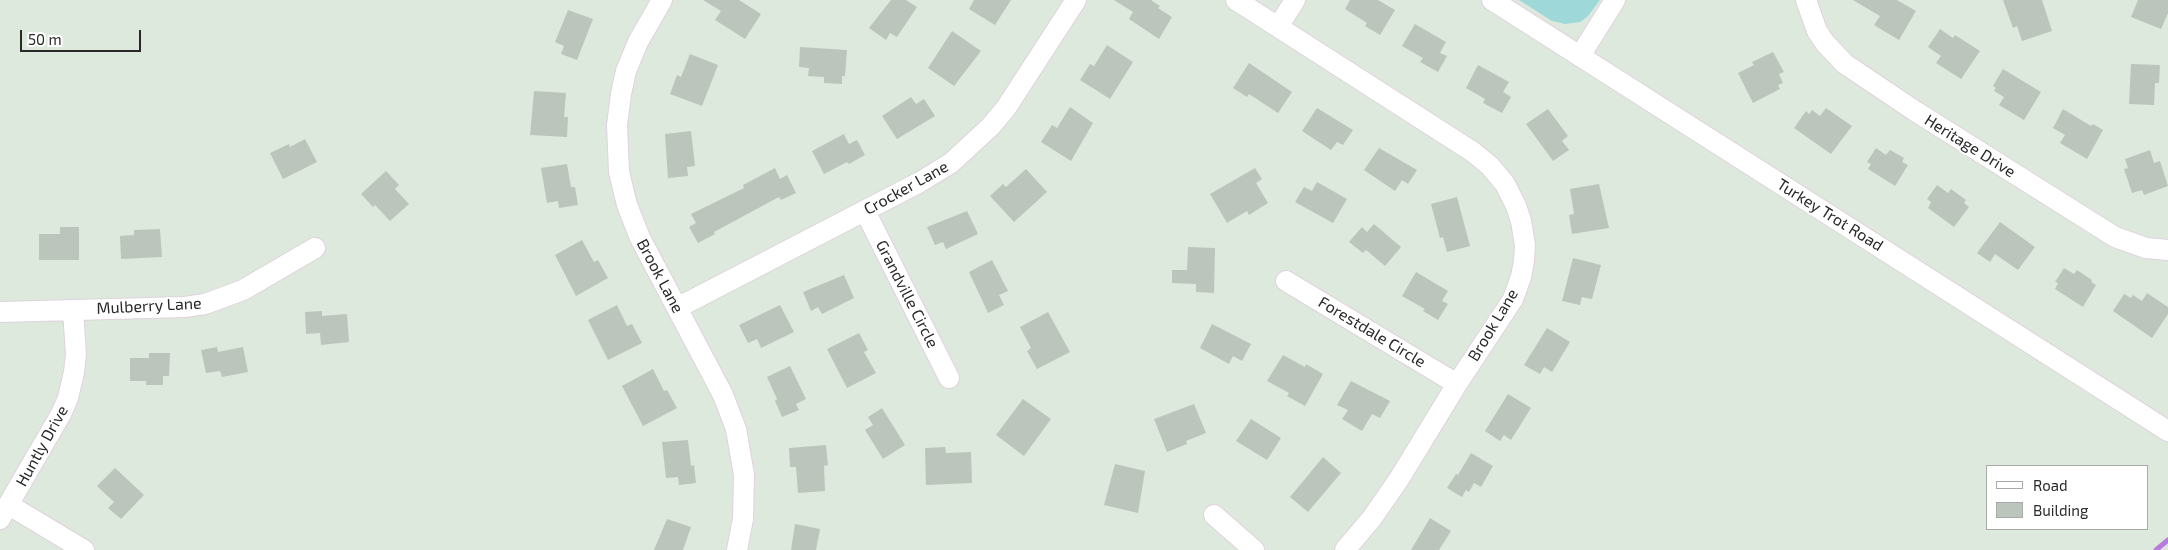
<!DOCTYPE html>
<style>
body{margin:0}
#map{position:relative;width:2168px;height:550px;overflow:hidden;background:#dde9dc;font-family:"Exo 2",sans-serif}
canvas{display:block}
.legend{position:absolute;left:1986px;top:465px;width:162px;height:65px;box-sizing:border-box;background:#fff;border:1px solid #a9a9a9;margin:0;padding:6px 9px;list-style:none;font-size:15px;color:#292929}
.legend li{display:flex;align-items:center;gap:10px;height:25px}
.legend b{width:25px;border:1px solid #a9a9a9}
.scale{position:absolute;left:20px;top:30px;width:121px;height:22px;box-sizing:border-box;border:2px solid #292929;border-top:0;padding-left:6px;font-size:15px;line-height:18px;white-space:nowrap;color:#292929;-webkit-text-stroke:4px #fff;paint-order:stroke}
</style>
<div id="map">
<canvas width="2168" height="550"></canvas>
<ul class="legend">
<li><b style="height:6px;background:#fff"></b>Road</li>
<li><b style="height:14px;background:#bcc5bb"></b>Building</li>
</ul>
<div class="scale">50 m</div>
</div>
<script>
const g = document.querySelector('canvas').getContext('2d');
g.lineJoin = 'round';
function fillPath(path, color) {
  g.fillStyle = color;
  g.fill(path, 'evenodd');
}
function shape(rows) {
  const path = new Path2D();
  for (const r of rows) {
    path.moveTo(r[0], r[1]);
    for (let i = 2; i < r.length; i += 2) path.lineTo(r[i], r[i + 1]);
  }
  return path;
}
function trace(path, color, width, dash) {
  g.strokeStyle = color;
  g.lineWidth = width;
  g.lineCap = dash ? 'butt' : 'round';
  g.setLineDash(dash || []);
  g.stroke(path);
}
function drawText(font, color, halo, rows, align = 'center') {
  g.font = font + ' "Exo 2",sans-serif';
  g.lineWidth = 4;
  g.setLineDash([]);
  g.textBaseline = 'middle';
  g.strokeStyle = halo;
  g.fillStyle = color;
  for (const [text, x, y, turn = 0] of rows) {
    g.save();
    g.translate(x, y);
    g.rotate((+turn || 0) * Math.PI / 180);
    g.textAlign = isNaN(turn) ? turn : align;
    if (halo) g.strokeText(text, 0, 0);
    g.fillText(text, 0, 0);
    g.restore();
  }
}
fillPath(shape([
 [1519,0,1600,0,1588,16,1580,22,1565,24,1552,21]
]), '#9fd8d9');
trace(shape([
 [2156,550,2168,540]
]), '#ba7bdf', 5);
fillPath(shape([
 [703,0,739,0,761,14,745,39,715,20,721,11],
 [891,0,906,0,917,7,897,37,890,33,886,40,869,28],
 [974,0,1011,0,995,25,969,9],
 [1114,0,1151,0,1160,6,1158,8,1172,17,1159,39,1129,19,1133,12],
 [1350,0,1378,0,1395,10,1380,35,1365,26,1367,23,1345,9],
 [1853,0,1897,0,1916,11,1899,40,1874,25,1880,16],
 [2003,0,2042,0,2052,31,2022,41,2017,26,2013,28],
 [2138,0,2168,0,2168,13,2161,29,2131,17],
 [568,10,593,19,577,60,561,54,564,46,555,42],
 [1415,24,1446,42,1440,53,1447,56,1438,72,1420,62,1423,58,1402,46],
 [1940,29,1953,38,1955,35,1980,51,1961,79,1936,63,1941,56,1928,47],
 [952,31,981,51,954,86,928,68],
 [1107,45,1133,62,1110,99,1080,80,1090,64,1094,66],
 [800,47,847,50,845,76,842,76,842,84,824,83,824,77,808,76,809,68,799,67],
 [1773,52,1784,72,1779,74,1783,83,1778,85,1780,89,1753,103,1738,73,1754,65,1752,62],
 [690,54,718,65,702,106,670,94,677,75,681,77],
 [1249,63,1292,92,1278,113,1249,94,1247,97,1233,88],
 [2131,64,2160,65,2159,83,2155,83,2154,105,2129,104],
 [1478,65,1509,82,1503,92,1511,97,1502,113,1483,103,1485,99,1466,88],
 [2003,69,2041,92,2024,120,1999,105,2004,97,1994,91,1996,88,1993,86],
 [534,91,566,93,564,117,568,117,567,137,530,135],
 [911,97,916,104,924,99,935,116,897,139,882,116],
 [1070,107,1093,123,1071,161,1041,142,1052,125,1057,128],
 [1317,108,1353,130,1343,145,1337,142,1331,150,1302,131],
 [1826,108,1852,126,1831,154,1794,128,1806,111,1809,114,1812,110,1820,116],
 [1548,109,1568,136,1562,141,1569,150,1553,161,1526,124],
 [2063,109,2091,126,2093,124,2103,130,2087,159,2060,143,2065,135,2053,128],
 [691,131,695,166,687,167,688,176,668,178,665,134],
 [844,134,849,144,857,140,865,155,849,164,847,162,824,174,812,151],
 [305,139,317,162,283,179,270,153,289,144,290,147],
 [1379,148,1417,170,1408,184,1402,180,1395,191,1364,170],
 [1876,148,1886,155,1890,150,1904,158,1902,162,1908,165,1895,186,1868,169,1871,164,1867,162],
 [2150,150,2154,163,2160,161,2168,186,2144,195,2142,190,2132,193,2124,169,2128,168,2125,159],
 [567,164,571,187,575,187,578,205,559,208,558,201,547,203,541,168],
 [775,168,780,179,787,175,796,193,781,200,779,197,714,232,715,234,698,243,689,227,696,223,691,214,744,188,743,185],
 [1255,168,1262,179,1256,183,1268,203,1249,215,1247,211,1227,223,1210,194],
 [1026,169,1047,192,1014,222,990,196,1003,184,1006,187],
 [386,171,399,185,395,189,409,204,390,221,375,205,373,207,361,194],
 [1317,182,1347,199,1333,223,1295,202,1304,187,1312,191],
 [1599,184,1609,228,1572,234,1569,215,1574,214,1570,189],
 [1937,185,1948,193,1951,189,1966,200,1964,203,1969,207,1954,227,1928,208,1931,202,1927,199],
 [1457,197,1470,246,1447,252,1443,237,1440,238,1431,204],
 [967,211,978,234,946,249,943,242,935,245,927,227],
 [2000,222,2035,247,2018,270,1995,254,1990,262,1977,253],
 [1374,224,1401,247,1385,266,1366,250,1363,253,1349,242,1362,227,1367,232],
 [60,227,79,227,79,260,39,260,39,234,60,234],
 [160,229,162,257,121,259,120,236,134,235,134,230],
 [582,240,594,262,598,260,608,278,576,296,555,255],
 [1188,247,1215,248,1214,293,1196,292,1196,284,1172,283,1172,270,1187,270],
 [1573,258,1601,265,1592,299,1582,297,1580,305,1562,301],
 [992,260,1008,291,999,295,1004,305,988,313,969,272],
 [2064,268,2074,274,2077,270,2092,280,2091,282,2096,285,2083,307,2055,289,2058,283,2055,282],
 [1416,272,1448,291,1442,301,1448,304,1438,320,1423,311,1425,309,1402,296],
 [844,275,854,298,822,314,818,307,811,311,803,292],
 [2147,293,2168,307,2168,314,2152,338,2113,311,2124,294,2131,298,2133,295,2142,301],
 [617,305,627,326,632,324,642,343,608,360,588,320],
 [780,305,794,332,761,348,757,339,748,343,739,325],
 [322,311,322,316,347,314,349,342,321,345,320,333,306,334,305,312],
 [1048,312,1070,352,1037,369,1027,351,1031,348,1020,327],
 [1212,324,1251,344,1242,361,1233,356,1229,364,1200,348],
 [1547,328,1570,342,1552,372,1544,367,1540,374,1524,365],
 [859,333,868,350,864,352,876,373,847,388,827,349],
 [217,347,218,352,243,347,248,372,222,377,220,371,206,373,201,350],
 [149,353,170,353,169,376,163,376,163,385,146,385,146,381,130,381,130,358,149,358],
 [1283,355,1305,367,1306,364,1323,374,1305,406,1287,396,1289,393,1267,381],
 [790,366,806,399,796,404,799,410,782,417,775,401,777,399,767,377],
 [653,369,664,391,667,390,677,408,643,426,622,386],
 [1351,381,1390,401,1380,418,1372,414,1362,431,1342,419,1348,410,1337,405],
 [1508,394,1531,408,1511,440,1504,435,1500,441,1485,431],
 [1023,399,1051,419,1024,456,996,435],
 [1194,404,1206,433,1186,441,1187,444,1167,452,1154,419],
 [882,408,905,445,883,459,865,430,873,425,868,417],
 [1251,419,1281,438,1267,460,1236,441],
 [688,440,691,466,694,465,696,483,679,485,678,477,666,478,662,442],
 [826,445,828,465,824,466,825,491,798,493,796,467,790,467,789,448],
 [945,447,946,453,971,452,972,483,926,485,925,448],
 [1471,453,1493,466,1481,487,1474,483,1469,492,1466,490,1462,497,1447,488,1456,474,1458,475],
 [1323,457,1341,473,1308,512,1290,497],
 [1115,464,1145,471,1138,513,1104,505],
 [115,468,144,495,121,519,108,508,114,502,97,486],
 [1430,518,1451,531,1439,550,1411,550],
 [667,519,691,527,683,550,654,550],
 [795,524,820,529,816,550,791,550]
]), '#bcc5bb');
const minor = shape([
 [662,0,638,42,626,71,621,94,617,125,619,172,627,205,640,238,723,395,736,429,744,475,743,519,737,550],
 [1236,0,1473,152,1490,166,1505,184,1516,206,1521,221,1525,245,1524,261,1521,277,1513,299,1457,384,1399,479,1372,518,1345,550],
 [1492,0,2168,431],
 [1806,0,1817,31,1825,43,1845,64,1915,111,2115,237,2146,248,2168,250],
 [1278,27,1295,0],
 [1580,56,1615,0],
 [865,211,949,378],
 [1286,281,1457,384],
 [677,308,920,182,951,163,990,127,1006,108,1076,0],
 [0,312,185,307,205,304,243,290,315,248],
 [9,505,84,550],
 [1214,515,1254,550],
 [0,519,61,414,68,398,74,372,76,354,73,310]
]);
trace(minor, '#e0d2dd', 22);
trace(minor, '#fff', 20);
drawText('16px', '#292929', '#fff', [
 ["Heritage Drive",1970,146,32],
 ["Crocker Lane",906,188,-29],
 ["Turkey Trot Road",1830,215,32],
 ["Brook Lane",660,276,62],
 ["Grandville Circle",907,294,63],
 ["Mulberry Lane",149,306,-3],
 ["Brook Lane",1493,325,-59],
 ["Forestdale Circle",1372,332,31],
 ["Huntly Drive",42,446,-61]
]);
</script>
